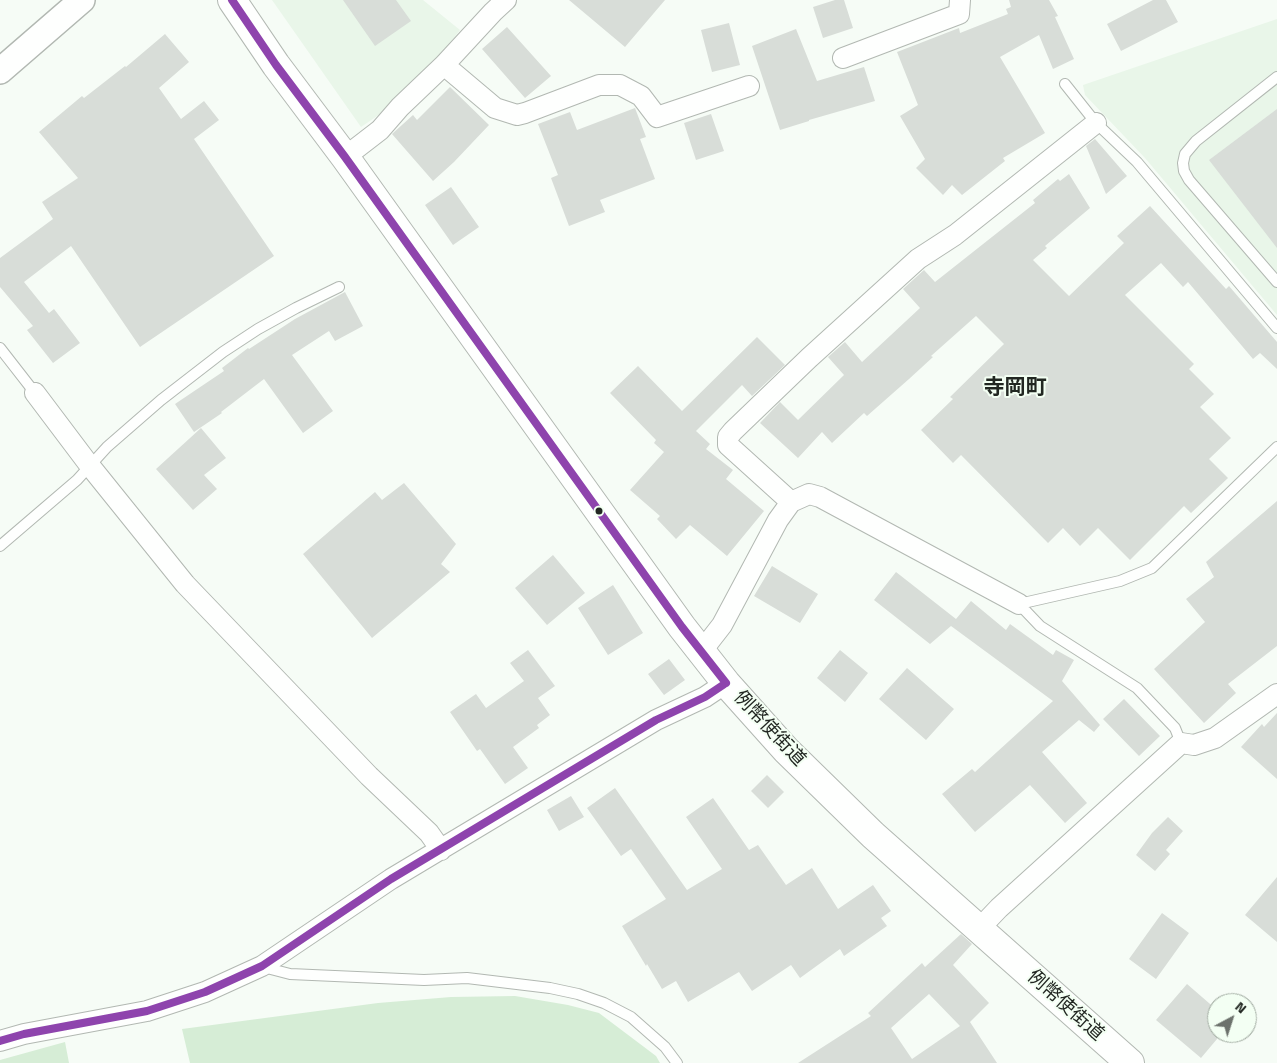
<!DOCTYPE html>
<meta charset="utf-8">
<style>
body{margin:0}
#map{position:relative;width:1277px;height:1063px;overflow:hidden;background:#f6fcf6;font-family:"Titillium Web",sans-serif}
canvas{display:block}
.north{position:absolute;left:1207px;top:993px;width:50px;height:50px;box-sizing:border-box;background:#f3fff3;border:1px solid #9fa99f;border-radius:50%;rotate:40deg;font-size:14px;font-weight:700;line-height:20px;text-align:center;color:#222722}
.north::after{content:'';display:block;margin:auto;width:18px;height:22px;background:#6c726c;clip-path:polygon(50% 0,100% 100%,50% 72%,0 100%)}
</style>
<div id="map">
<canvas width="1277" height="1063"></canvas>
<div class="north">N</div>
</div>
<script>
const g = document.querySelector('canvas').getContext('2d');
g.lineJoin = 'round';
function fillPath(path, color) {
  g.fillStyle = color;
  g.fill(path, 'evenodd');
}
function shape(rows) {
  const path = new Path2D();
  for (const r of rows) {
    path.moveTo(r[0], r[1]);
    for (let i = 2; i < r.length; i += 2) path.lineTo(r[i], r[i + 1]);
  }
  return path;
}
function trace(path, color, width, dash) {
  g.strokeStyle = color;
  g.lineWidth = width;
  g.lineCap = dash ? 'butt' : 'round';
  g.setLineDash(dash || []);
  g.stroke(path);
}
function drawText(font, color, halo, rows, align = 'center') {
  g.font = font + ' "Titillium Web","Noto Sans JP",sans-serif';
  g.lineWidth = 4;
  g.setLineDash([]);
  g.textBaseline = 'middle';
  g.strokeStyle = halo;
  g.fillStyle = color;
  for (const [text, x, y, turn = 0] of rows) {
    g.save();
    g.translate(x, y);
    g.rotate((+turn || 0) * Math.PI / 180);
    g.textAlign = isNaN(turn) ? turn : align;
    if (halo) g.strokeText(text, 0, 0);
    g.fillText(text, 0, 0);
    g.restore();
  }
}
fillPath(shape([
 [272,0,423,0,460,30,444,51,383,112,361,127],
 [1277,19,1277,315,1145,158,1085,95,1083,85]
]), '#e9f6e9');
fillPath(shape([
 [515,996,568,1005,599,1013,656,1056,660,1063,190,1063,182,1029,378,1003,451,997],
 [65,1042,69,1063,0,1063,0,1060]
]), '#d6edd6');
fillPath(shape([
 [343,0,396,0,411,21,375,46],
 [569,0,665,0,625,47],
 [835,0,844,0,853,28,823,38,813,7],
 [1009,0,1049,0,1058,16,1055,17,1074,59,1053,69,1039,35,1000,57,1045,133,1003,158,1005,161,962,195,952,185,943,195,916,168,925,159,900,116,918,105,897,52,959,28,960,33,1008,14,1006,9,1011,7],
 [1153,0,1166,0,1178,22,1121,51,1107,24],
 [729,23,740,65,712,72,701,30],
 [507,27,551,76,525,98,482,49],
 [796,29,817,81,864,67,875,101,809,120,809,121,780,130,752,46],
 [165,34,189,62,159,88,181,119,204,101,219,120,194,139,274,256,140,347,71,246,24,282,49,313,54,309,80,343,53,363,27,330,33,326,0,287,0,258,53,219,42,202,78,178,39,132,82,96,84,98,125,66,126,67],
 [450,87,489,125,454,162,433,181,392,134,413,115,417,120],
 [635,108,646,137,640,139,655,179,600,200,605,212,569,226,551,178,558,175,538,124,570,112,577,130],
 [1277,109,1277,248,1209,160],
 [711,114,724,151,696,160,684,123],
 [1095,139,1127,176,1106,194,1086,146],
 [1069,174,1090,208,1045,246,1047,248,1033,260,1069,296,1124,243,1117,236,1150,206,1226,289,1229,286,1277,342,1277,369,1260,353,1253,359,1188,282,1183,287,1161,263,1125,295,1194,364,1189,369,1214,394,1200,407,1231,438,1209,459,1228,478,1191,513,1184,506,1130,560,1098,528,1080,546,1063,528,1048,543,961,455,953,463,921,430,953,399,950,397,1004,344,976,316,931,356,933,357,909,379,867,416,864,413,832,443,822,432,798,458,760,423,780,402,798,420,844,375,828,357,845,342,862,362,920,308,903,289,924,270,935,282,1035,203,1033,200,1058,179,1060,181],
 [451,187,479,227,453,245,425,205],
 [345,292,363,326,335,341,329,331,292,355,333,411,303,433,264,379,221,412,222,413,194,432,175,404,224,371,222,368,248,348,249,349,295,319],
 [757,337,785,365,752,396,742,385,696,431,710,444,706,449,733,470,726,479,764,511,727,556,690,525,676,539,657,519,660,516,630,490,664,452,654,443,656,440,610,393,638,366,682,411],
 [201,428,226,458,204,475,217,489,193,510,156,469],
 [404,483,456,544,441,564,450,572,372,638,303,554,375,492,382,500],
 [1277,501,1277,646,1228,684,1236,693,1204,723,1154,669,1205,622,1186,599,1214,577,1206,562],
 [553,555,585,593,547,625,515,588],
 [772,566,818,594,800,623,754,596],
 [896,572,956,619,971,601,1006,630,1010,624,1053,655,1056,650,1074,660,1062,681,1100,725,1094,732,1079,720,1042,752,1087,803,1065,823,1030,785,975,832,942,794,972,769,975,772,1053,701,951,626,930,644,874,600],
 [613,585,643,633,608,655,578,608],
 [528,650,555,686,538,698,550,715,537,725,539,728,513,747,528,768,505,784,480,749,477,751,450,712,476,694,486,708,524,681,510,663],
 [840,650,868,673,845,702,817,678],
 [669,659,685,680,664,695,648,674],
 [907,668,954,709,926,740,879,699],
 [1124,699,1160,736,1139,756,1103,719],
 [1277,713,1277,779,1241,747,1262,724,1264,727],
 [767,775,784,792,768,808,751,791],
 [615,788,687,890,722,869,686,817,713,798,749,850,758,845,786,885,812,868,838,909,873,885,891,911,881,918,887,926,844,956,840,949,800,978,791,965,752,991,739,972,688,1002,676,981,662,989,647,964,646,966,622,926,666,899,631,849,621,856,587,808],
 [571,796,584,817,559,831,547,810],
 [1168,817,1183,831,1166,850,1170,854,1155,871,1136,855,1152,833],
 [1277,877,1277,942,1245,915],
 [1162,913,1189,933,1156,979,1129,959],
 [961,934,972,944,953,965,989,1003,970,1022,997,1063,798,1063,871,1016,868,1013,922,963,925,967],
 [929,994,960,1026,912,1059,891,1028],
 [1187,984,1217,1010,1217,1039,1201,1058,1156,1020]
]), '#d8ddd8');
const service = shape([
 [1277,77,1196,141,1185,154,1183,163,1184,171,1189,180,1277,282],
 [1065,84,1096,123,1137,162,1277,328],
 [0,348,35,393],
 [0,546,77,480,107,447,161,400,223,352,258,329,296,308,339,287],
 [1019,604,1120,581,1152,568,1277,447],
 [1019,604,1040,626,1137,688,1175,728,1181,743],
 [263,967,290,974,424,980,467,978,550,988,578,994,604,1003,631,1017,665,1047,677,1063]
]);
const minor = shape([
 [843,58,959,14,960,0],
 [444,65,495,108,517,115,525,113,599,85,620,85,641,96,657,117,749,86],
 [345,157,380,130,400,107,444,65,493,12,506,0],
 [35,393,90,466,185,584,369,776,429,833,441,850],
 [791,502,728,445,728,437,733,431,809,358,918,259,955,235,1096,123],
 [701,652,722,625,778,520,791,502,809,494,820,497,1019,604],
 [979,929,999,908,1181,743,1194,745,1215,738,1277,694],
 [0,1041,24,1034,147,1011,205,992,262,966,391,879,656,720,705,697,726,683]
]);
const tertiary = shape([
 [0,71,82,0]
]);
const primary = shape([
 [232,0,276,65,345,157,682,627,726,683,786,750,873,835,1130,1063]
]);
trace(service, '#b2b8b2', 12);
trace(minor, '#b2b8b2', 22);
trace(tertiary, '#b2b8b2', 28);
trace(primary, '#b2b8b2', 30);
trace(service, '#fefffe', 10);
trace(minor, '#fefffe', 20);
trace(tertiary, '#fefffe', 25);
trace(primary, '#fefffe', 28);
trace(shape([
 [232,0,276,65,345,157,682,627,726,683],
 [0,1041,24,1034,147,1011,205,992,262,966,391,879,656,720,705,697,726,683]
]), '#8e44ad', 8);
for (const [x, y, r, color] of [
 [599,511,4.5,"#222722"]
]) {
  const dot = new Path2D();
  dot.arc(x, y, r, 0, 2 * Math.PI);
  g.fillStyle = color;
  g.fill(dot);
  trace(dot, '#f3fff3', 2);
}
drawText('19px', '#222722', '#f3fff3', [
 ["例幣使街道",769,729,47],
 ["例幣使街道",1065,1006,42]
]);
drawText('bold 21px', '#222722', '#f3fff3', [
 ["寺岡町",1015,389]
]);
</script>
